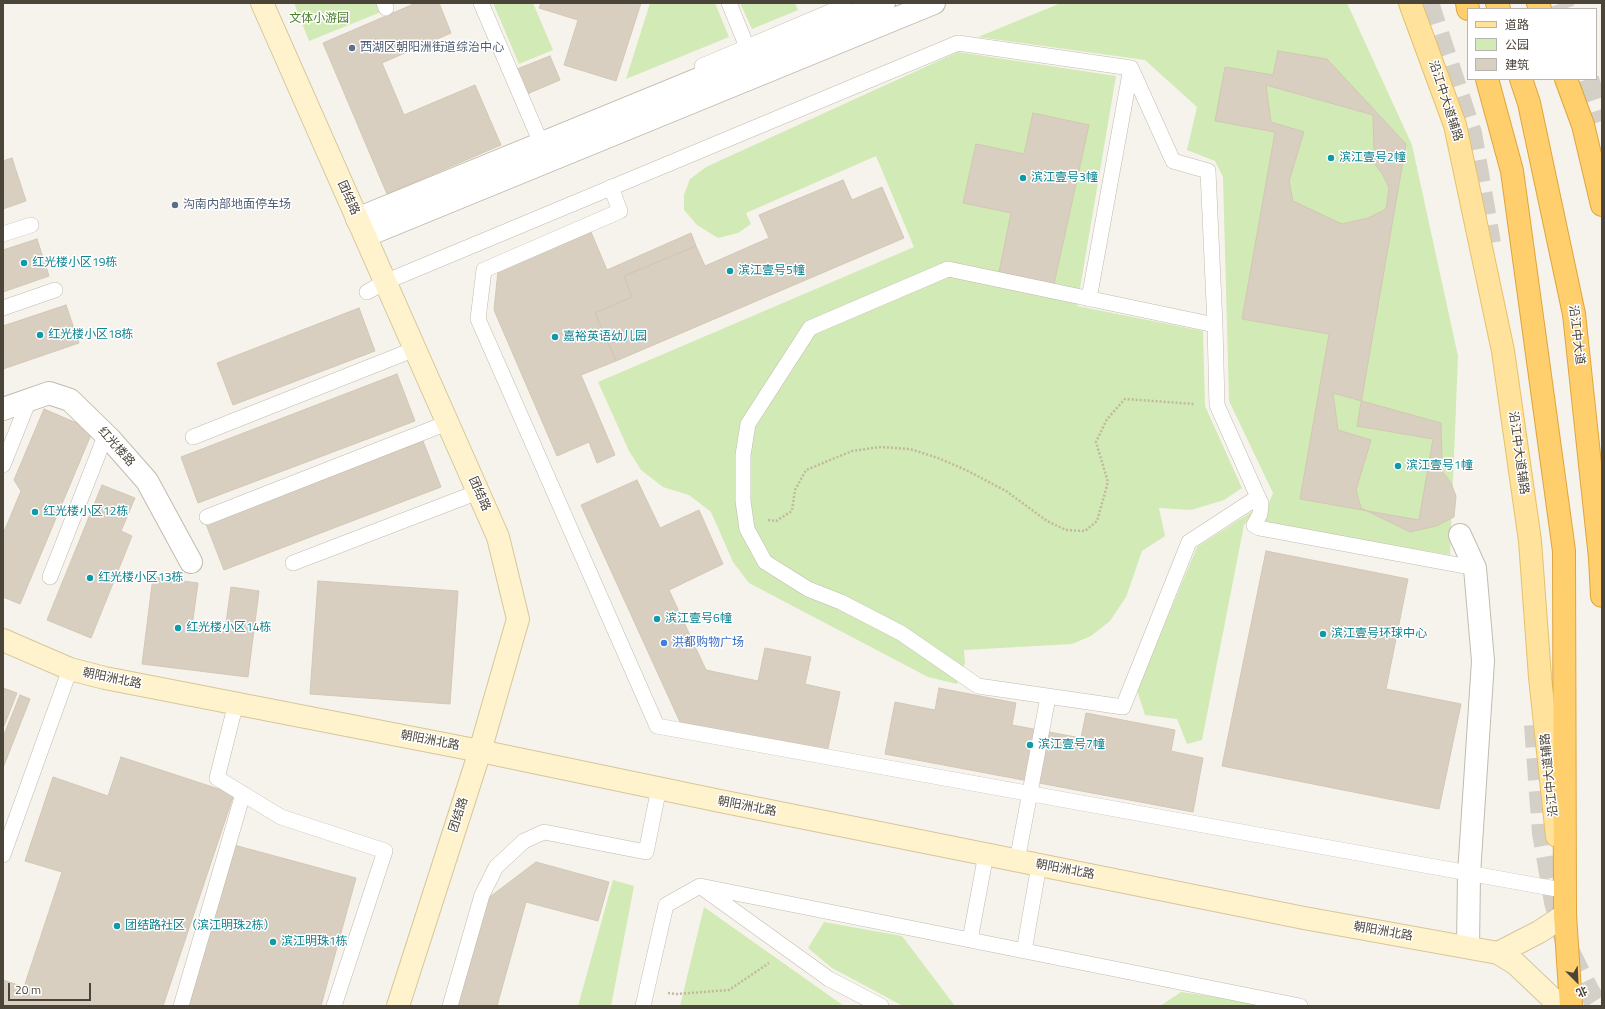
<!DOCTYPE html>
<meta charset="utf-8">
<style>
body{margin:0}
#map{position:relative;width:1605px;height:1009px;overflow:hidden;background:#f6f3ec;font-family:"Titillium Web","Noto Sans SC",sans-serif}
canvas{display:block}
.frame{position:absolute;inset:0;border:4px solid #4b4439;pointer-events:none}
.legend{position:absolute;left:1467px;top:8px;width:130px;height:72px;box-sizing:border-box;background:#fff;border:1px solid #b7b4b0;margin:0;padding:5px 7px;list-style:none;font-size:12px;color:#4b4439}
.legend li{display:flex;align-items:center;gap:8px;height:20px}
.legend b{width:20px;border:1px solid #b7b4b0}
.north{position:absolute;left:1557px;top:961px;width:40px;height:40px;-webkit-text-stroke:3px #fff;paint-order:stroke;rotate:156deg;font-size:11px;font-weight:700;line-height:16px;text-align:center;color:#4b4439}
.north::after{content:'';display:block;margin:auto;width:14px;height:18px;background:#4b4439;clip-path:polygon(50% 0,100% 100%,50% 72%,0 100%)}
.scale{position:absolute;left:8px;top:983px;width:83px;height:18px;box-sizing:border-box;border:2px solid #4b4439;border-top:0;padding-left:5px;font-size:12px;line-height:14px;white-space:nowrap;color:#4b4439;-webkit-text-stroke:3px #fff;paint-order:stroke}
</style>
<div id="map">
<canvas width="1605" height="1009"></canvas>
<div class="frame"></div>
<ul class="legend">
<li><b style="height:5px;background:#ffe39c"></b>道路</li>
<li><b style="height:11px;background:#d2eab5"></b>公园</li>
<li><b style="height:11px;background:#d8cfc1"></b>建筑</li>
</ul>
<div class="north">北</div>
<div class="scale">20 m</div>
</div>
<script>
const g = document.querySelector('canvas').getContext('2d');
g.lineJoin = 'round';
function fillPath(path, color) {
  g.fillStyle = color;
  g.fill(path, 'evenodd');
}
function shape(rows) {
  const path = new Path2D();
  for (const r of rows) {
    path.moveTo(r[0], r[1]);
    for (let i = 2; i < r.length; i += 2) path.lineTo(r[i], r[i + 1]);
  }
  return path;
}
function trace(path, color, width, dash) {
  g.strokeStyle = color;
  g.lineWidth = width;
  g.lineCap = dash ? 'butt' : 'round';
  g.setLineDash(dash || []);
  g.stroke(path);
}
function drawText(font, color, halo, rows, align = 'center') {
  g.font = font + ' "Titillium Web","Noto Sans SC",sans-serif';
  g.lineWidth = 3;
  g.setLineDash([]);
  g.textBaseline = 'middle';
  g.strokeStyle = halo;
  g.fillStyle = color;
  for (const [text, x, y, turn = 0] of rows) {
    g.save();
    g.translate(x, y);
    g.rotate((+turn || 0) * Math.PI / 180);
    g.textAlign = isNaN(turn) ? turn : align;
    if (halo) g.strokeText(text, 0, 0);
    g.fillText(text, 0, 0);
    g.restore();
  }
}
fillPath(shape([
 [294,3,378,3,381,12,309,41],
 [493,3,533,3,553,50,519,64],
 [650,3,715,3,729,37,626,79],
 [740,3,795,3,798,10,752,29],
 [1061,3,1347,3,1412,145,1458,356,1450,555,1261,522,1273,493,1229,401,1223,177,1215,161,1187,150,1197,107,1145,60,978,37],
 [958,52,1116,76,1077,306,1203,331,1205,406,1242,488,1224,500,1191,510,1159,508,1165,536,1142,551,1126,597,1110,621,1091,636,1072,644,964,650,965,663,957,684,928,677,749,583,733,562,711,512,689,495,663,487,641,470,629,451,598,382,914,247,876,156,746,213,751,224,738,233,718,238,697,225,684,210,684,195,690,179,706,167],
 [1256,509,1244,525,1202,740,1187,744,1177,719,1145,715,1137,690,1197,547],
 [613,880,634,886,611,1006,578,1006],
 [704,907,844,1006,680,1006],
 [824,922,902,936,955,1006,903,1006,832,968,808,948],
 [1181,992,1259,1003,1260,1006,1160,1006]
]), '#d2eab5');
const building = shape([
 [416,3,439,3,451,33,382,63,404,115,475,85,501,145,387,194,323,43,416,3],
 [541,3,641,3,616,81,564,65,578,20,539,8,541,3],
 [1278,51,1327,59,1406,144,1357,426,1433,439,1419,520,1300,499,1329,334,1242,319,1275,132,1215,121,1225,67,1273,75,1278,51],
 [550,56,560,80,527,94,517,69,550,56],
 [1266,85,1373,115,1374,152,1358,153,1374,163,1383,175,1389,188,1386,209,1368,218,1342,224,1293,201,1289,181,1304,132,1271,122,1266,85],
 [1033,113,1089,125,1054,284,999,272,1011,213,963,203,976,144,1024,154,1033,113],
 [12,158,26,201,3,209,3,161,12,158],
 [843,180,852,200,882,187,904,238,616,361,595,313,632,297,624,276,696,246,705,266,769,238,759,215,843,180],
 [591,232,607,270,691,233,696,246,624,276,632,297,595,313,616,361,581,375,615,455,597,463,589,442,557,456,494,310,498,271,591,232],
 [37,239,49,276,3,292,3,250,37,239],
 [66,305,79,343,3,369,3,326,66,305],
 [359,308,375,351,233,405,217,363,359,308],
 [397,374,415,421,198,503,181,457,397,374],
 [1333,393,1441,423,1442,460,1425,460,1442,471,1451,483,1456,496,1454,517,1436,526,1410,532,1361,508,1356,490,1371,440,1338,430,1333,393],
 [44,409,93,430,20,604,3,597,3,534,21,491,14,480,44,409],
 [423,441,441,487,224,570,206,524,423,441],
 [637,480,660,528,699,510,723,564,669,590,706,670,758,681,765,648,811,657,805,684,840,692,827,753,680,722,581,505,637,480],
 [102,485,135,498,121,531,132,536,91,638,47,620,102,485],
 [1266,551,1408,579,1386,689,1461,704,1439,809,1222,766,1266,551],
 [153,577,198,583,192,626,225,630,231,587,259,591,248,677,142,664,153,577],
 [318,581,458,591,450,704,310,694,318,581],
 [3,688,17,693,4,726,3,725,3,688],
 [939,688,1016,703,1012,725,1081,738,1086,713,1175,730,1171,751,1203,758,1193,812,885,754,895,702,935,710,939,688],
 [20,695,30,699,3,768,3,737,20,695],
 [121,757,234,794,163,1006,3,1006,3,980,24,987,62,872,25,861,53,777,108,796,121,757],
 [234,845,356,878,321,1006,189,1006,234,845],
 [536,862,609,882,598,921,526,902,497,1006,457,1006,487,899,536,862]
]);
fillPath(building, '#d8cfc1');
trace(building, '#d3c7b4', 1);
trace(shape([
 [1428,3,1471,133,1490,243],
 [1562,3,1564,9],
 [1588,79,1602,121],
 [1535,725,1543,833,1555,902,1568,950,1589,992,1598,1006]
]), '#d4d0c8', 22, [22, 11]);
const lane = shape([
 [384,3,386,8],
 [481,3,541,143],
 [729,3,747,47],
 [702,66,844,6,842,3],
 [611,187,620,211,484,270,478,319,657,726,1562,890],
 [3,234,31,225],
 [367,292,385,282,958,43,1131,68,1173,161,1208,171,1215,325,1217,405,1258,497,1189,542,1123,707,978,686,901,633,841,602,808,589,765,562,747,529,743,501,743,455,748,424,810,328,948,269,1215,325],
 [1089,299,1131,68],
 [3,308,55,290],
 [193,437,415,349],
 [3,465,29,400],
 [1258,497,1261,503,1260,514,1254,525,1259,528,1475,568],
 [207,517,447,423],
 [293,563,478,492],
 [50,577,106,434],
 [236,703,217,778,281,817,385,851,334,1006],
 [3,855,70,669],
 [1017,861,1048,697],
 [704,889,829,979,881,1006],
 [970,940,986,854],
 [1024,951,1039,865],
 [181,1006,243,794],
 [450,1006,482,895,496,867,524,841,544,832,646,852,659,788],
 [643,1006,666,905,700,886,1300,1006]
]);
const street = shape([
 [357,219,884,3],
 [365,236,934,3],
 [3,409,49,393,70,400,110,439,147,481,191,562],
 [1460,535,1475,568,1483,661,1469,874,1468,947]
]);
const secondary = shape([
 [262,3,498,537,518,619,480,751,398,1006],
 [3,640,70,669,105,678,480,751,720,801,1304,918,1498,953],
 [1560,1006,1516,964,1498,953,1539,932,1565,915]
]);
const primary = shape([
 [1410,3,1455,125,1503,351,1530,541,1540,677,1557,836]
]);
const highway = shape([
 [1467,3,1468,9],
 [1497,3,1499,9],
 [1538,3,1540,9],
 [1487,79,1512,171,1564,551,1565,915,1571,1006],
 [1521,79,1529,103,1574,314,1600,558,1602,596],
 [1566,79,1583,125,1602,205]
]);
trace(lane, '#c2bbae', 16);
trace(street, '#c2bbae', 24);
trace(secondary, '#d6c79b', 24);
trace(primary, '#e6c16a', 24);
trace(highway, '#e0a43c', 24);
trace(shape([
 [768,520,776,521,792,511,795,490,806,470,852,451,880,447,910,449,938,458,966,470,1006,491,1047,521,1066,530,1085,531,1097,521,1108,482,1096,442,1107,419,1125,399,1195,404],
 [668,993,677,994,729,990,769,963]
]), '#c4b79f', 2.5, [2, 2]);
trace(lane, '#fff', 15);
trace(street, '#fff', 22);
trace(secondary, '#fff3cd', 22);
trace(primary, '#ffe39c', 22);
trace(highway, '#ffcf6e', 22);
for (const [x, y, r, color] of [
 [352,48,4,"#5c6f8a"],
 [1331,158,4,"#0f9aa8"],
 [1023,178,4,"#0f9aa8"],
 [175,205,4,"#5c6f8a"],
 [24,263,4,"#0f9aa8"],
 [730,271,4,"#0f9aa8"],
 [40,335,4,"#0f9aa8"],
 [555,337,4,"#0f9aa8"],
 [1398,466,4,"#0f9aa8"],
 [35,512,4,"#0f9aa8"],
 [90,578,4,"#0f9aa8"],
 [657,619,4,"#0f9aa8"],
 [178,628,4,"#0f9aa8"],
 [1323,634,4,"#0f9aa8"],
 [664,643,4,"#3f7fe0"],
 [1030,745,4,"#0f9aa8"],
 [117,926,4,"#0f9aa8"],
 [273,942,4,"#0f9aa8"]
]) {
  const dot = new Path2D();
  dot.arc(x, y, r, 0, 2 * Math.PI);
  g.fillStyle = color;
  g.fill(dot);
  trace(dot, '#fff', 1.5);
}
drawText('12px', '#4a7f2a', '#fff', [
 ["文体小游园",319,19]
]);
drawText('12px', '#4e5e75', '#fff', [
 ["西湖区朝阳洲街道综治中心",360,48],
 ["沟南内部地面停车场",183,205]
], 'left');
drawText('12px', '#4b4439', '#fff', [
 ["沿江中大道辅路",1445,101,72],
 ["团结路",348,198,66],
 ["沿江中大道",1576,335,83],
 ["红光楼路",116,447,48],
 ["沿江中大道辅路",1518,453,82],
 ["团结路",479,494,66],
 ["朝阳洲北路",112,679,12],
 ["朝阳洲北路",430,741,11],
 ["沿江中大道辅路",1550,775,-96],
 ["朝阳洲北路",747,807,11],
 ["团结路",459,815,-72],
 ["朝阳洲北路",1065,870,11],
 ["朝阳洲北路",1383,932,10]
]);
drawText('12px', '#0d838f', '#fff', [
 ["滨江壹号2幢",1339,158],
 ["滨江壹号3幢",1031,178],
 ["红光楼小区19栋",32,263],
 ["滨江壹号5幢",738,271],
 ["红光楼小区18栋",48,335],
 ["嘉裕英语幼儿园",563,337],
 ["滨江壹号1幢",1406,466],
 ["红光楼小区12栋",43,512],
 ["红光楼小区13栋",98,578],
 ["滨江壹号6幢",665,619],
 ["红光楼小区14栋",186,628],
 ["滨江壹号环球中心",1331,634],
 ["滨江壹号7幢",1038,745],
 ["团结路社区（滨江明珠2栋）",125,926],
 ["滨江明珠1栋",281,942]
], 'left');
drawText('12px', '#366cbe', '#fff', [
 ["洪都购物广场",672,643]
], 'left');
</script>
